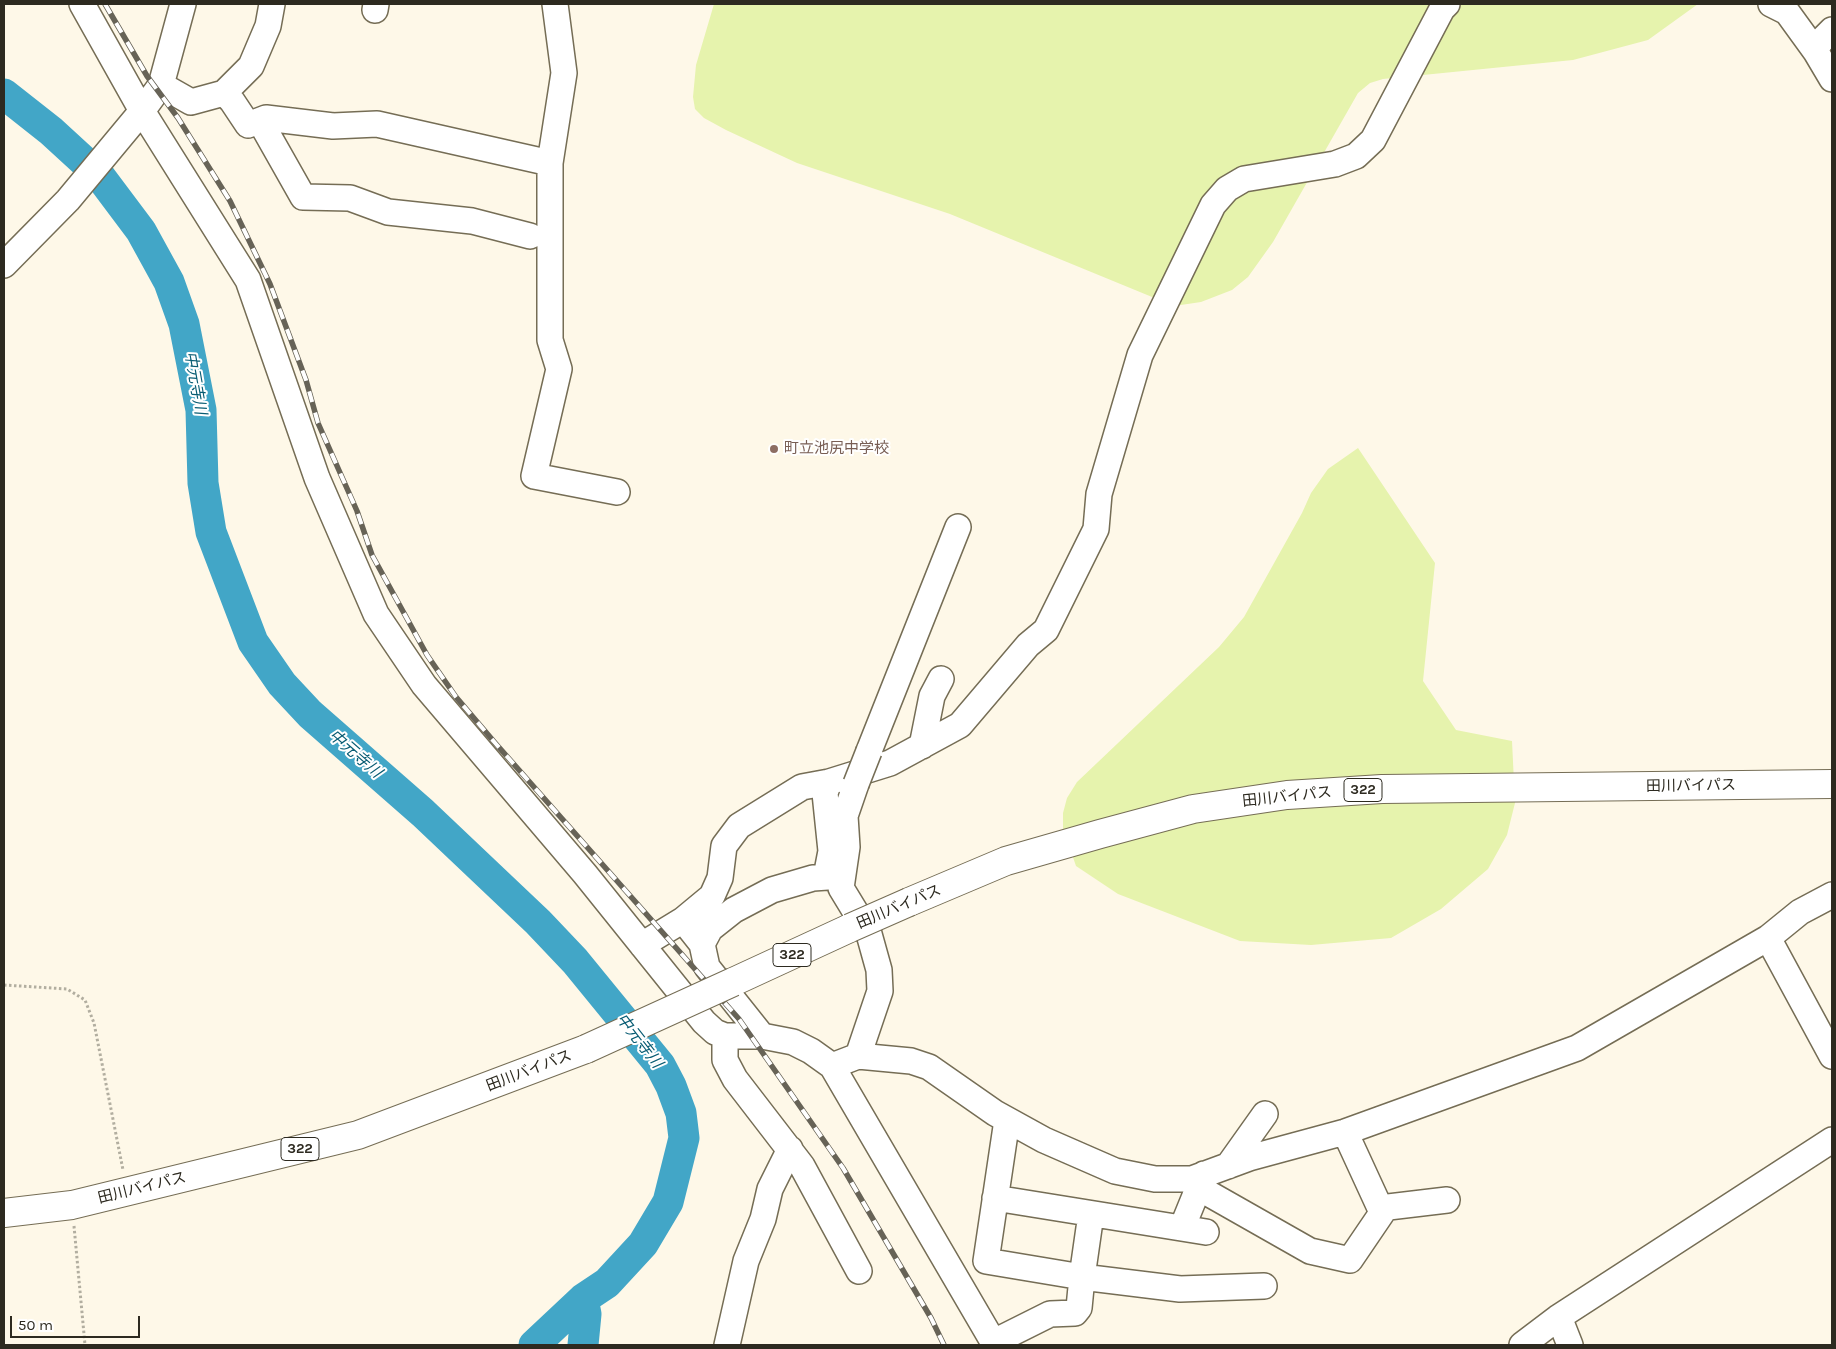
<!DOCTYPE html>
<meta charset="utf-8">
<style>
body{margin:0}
#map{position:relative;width:1836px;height:1349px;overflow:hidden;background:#fef8e8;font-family:Karla,sans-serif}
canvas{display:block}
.frame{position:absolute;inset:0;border:5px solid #2d2a20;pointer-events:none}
.scale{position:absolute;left:10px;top:1316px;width:130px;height:22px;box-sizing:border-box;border:2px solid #2d2a20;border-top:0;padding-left:6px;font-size:15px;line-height:18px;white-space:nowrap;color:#2d2a20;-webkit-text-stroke:4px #fff;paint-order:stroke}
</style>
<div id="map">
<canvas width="1836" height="1349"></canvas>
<div class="frame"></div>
<div class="scale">50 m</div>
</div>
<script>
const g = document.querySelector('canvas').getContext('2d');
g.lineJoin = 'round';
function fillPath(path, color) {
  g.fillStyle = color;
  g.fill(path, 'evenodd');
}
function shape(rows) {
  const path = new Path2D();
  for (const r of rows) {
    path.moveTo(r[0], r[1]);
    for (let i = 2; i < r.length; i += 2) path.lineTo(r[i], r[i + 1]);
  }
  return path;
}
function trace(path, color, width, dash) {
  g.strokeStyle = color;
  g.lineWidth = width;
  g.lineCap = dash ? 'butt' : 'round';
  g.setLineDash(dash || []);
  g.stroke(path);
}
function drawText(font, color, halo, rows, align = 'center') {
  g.font = font + ' Karla,"Noto Sans JP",sans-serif';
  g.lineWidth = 4;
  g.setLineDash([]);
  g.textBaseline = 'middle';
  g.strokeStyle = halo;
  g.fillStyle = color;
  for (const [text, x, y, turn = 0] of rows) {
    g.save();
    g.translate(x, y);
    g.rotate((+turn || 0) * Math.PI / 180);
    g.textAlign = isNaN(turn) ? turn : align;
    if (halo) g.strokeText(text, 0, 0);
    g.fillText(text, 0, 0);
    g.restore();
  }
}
fillPath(shape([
 [714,4,1698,4,1648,40,1573,60,1383,79,1370,83,1358,93,1273,242,1248,277,1232,290,1201,302,1174,306,950,214,797,163,726,130,704,118,695,109,693,97,696,65],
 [1358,448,1435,563,1423,681,1456,730,1512,741,1515,803,1507,835,1488,869,1441,909,1391,938,1311,945,1240,941,1118,894,1076,866,1063,828,1063,813,1067,798,1077,782,1219,647,1244,617,1302,513,1311,493,1328,469]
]), '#e6f3ad');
trace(shape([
 [4,94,51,131,99,175,141,231,169,282,184,324,201,410,203,483,211,532,253,642,282,684,310,714,423,813,538,922,575,961,660,1065,671,1086,681,1113,684,1138,668,1202,643,1244,607,1283,583,1299,534,1345],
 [583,1345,586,1314,583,1299]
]), '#42a6c7', 31);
const minor = shape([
 [82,4,142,111,248,280,317,478,376,614,424,685,585,874,704,1022,715,1032,725,1036,762,1036,793,1042,811,1051,832,1066,995,1345],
 [1771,4,1787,12,1816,52],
 [375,10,376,4],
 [1832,30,1819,43,1816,52,1832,79],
 [161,85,191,102,224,93,251,66,268,26,272,4],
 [224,93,232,101,248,125,266,118,333,126,377,124,550,163,550,340,559,369,534,476,617,492],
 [260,121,303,197,350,198,388,212,472,221,530,236],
 [550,163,564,73,555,4],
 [4,265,68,200,142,111,161,85,183,4],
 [922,746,932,696,941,679],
 [869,751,958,527],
 [856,784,845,816,847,847,841,888,869,934,879,970,880,991,858,1056],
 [826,877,831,851,825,793,829,782,890,763,960,725,1028,645,1046,630,1096,529,1099,494,1140,355,1213,205,1227,189,1244,179,1335,164,1356,156,1373,140,1442,9,1447,4],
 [1768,938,1832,1056],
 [702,944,683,920,712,896,720,878,724,846,739,826,802,787,829,782],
 [642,945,683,920],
 [725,1036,725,1060,735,1079,802,1166,859,1271],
 [762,1036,707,967,702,944,710,929,734,910,772,890,813,878,842,876],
 [832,1066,858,1056,911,1061,929,1067,995,1113,1044,1140,1115,1171,1155,1179,1192,1179,1249,1158,1345,1132,1577,1048,1768,938,1800,912,1832,895],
 [1007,1120,986,1261,1082,1277,1180,1289,1264,1286],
 [1345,1132,1380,1208,1447,1200],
 [1228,1166,1265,1114],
 [1199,1188,1310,1251,1350,1260,1386,1207],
 [995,1198,1206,1232],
 [1182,1228,1204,1174],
 [1559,1317,1570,1345],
 [994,1342,1050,1314,1075,1313,1079,1308,1082,1277,1091,1214],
 [727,1345,746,1261,763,1219,770,1189,790,1149],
 [1522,1345,1559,1317,1832,1140]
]);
const highway = shape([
 [909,902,1006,861,1100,834,1193,809,1287,795,1382,789,1832,784],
 [733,982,850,928],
 [4,1213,72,1205,358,1135,586,1049]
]);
trace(minor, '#756d55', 28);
trace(highway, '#756d55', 30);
trace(shape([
 [4,985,67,989,85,1000,94,1023,123,1170],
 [74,1226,85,1345]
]), '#b2aea0', 3, [2.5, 2.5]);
trace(minor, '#fff', 25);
trace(highway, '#fff', 28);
const rail = shape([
 [105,4,147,76,178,118,230,201,270,284,306,380,318,423,357,511,372,555,427,655,456,697,496,744,739,1019,843,1168,931,1318,944,1345]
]);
trace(rail, '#676357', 5.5);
trace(rail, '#fff', 4, [11]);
const minorBridge = shape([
 [856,784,869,751]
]);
const highwayBridge = shape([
 [850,928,909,902],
 [586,1049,733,982]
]);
trace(minorBridge, '#756d55', 28, []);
trace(highwayBridge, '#756d55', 30, []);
trace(minorBridge, '#fff', 25);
trace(highwayBridge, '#fff', 28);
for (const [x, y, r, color] of [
 [774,449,5,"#8d6e63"]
]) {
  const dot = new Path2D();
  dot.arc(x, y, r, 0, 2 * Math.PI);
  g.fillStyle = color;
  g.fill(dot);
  trace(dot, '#fff', 2);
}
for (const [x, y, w] of [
 [1363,790,38],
 [792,955,38],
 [300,1149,38]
]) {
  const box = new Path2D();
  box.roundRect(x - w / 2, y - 11.5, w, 23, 4);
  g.fillStyle = '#fff';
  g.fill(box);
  trace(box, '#2d2a20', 1);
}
drawText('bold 14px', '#2d2a20', null, [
 ["322",1363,790],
 ["322",792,955],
 ["322",300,1149]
]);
drawText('15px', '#785e54', '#fff', [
 ["町立池尻中学校",784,449]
], 'left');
drawText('15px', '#2d2a20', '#fff', [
 ["田川バイパス",1691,786,-1],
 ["田川バイパス",1287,797,-6],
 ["田川バイパス",899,907,-23],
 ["田川バイパス",529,1071,-21],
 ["田川バイパス",142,1188,-14]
]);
drawText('italic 16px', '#085c73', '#fff', [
 ["中元寺川",195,383,80],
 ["中元寺川",355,754,41],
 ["中元寺川",639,1041,52]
]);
</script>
